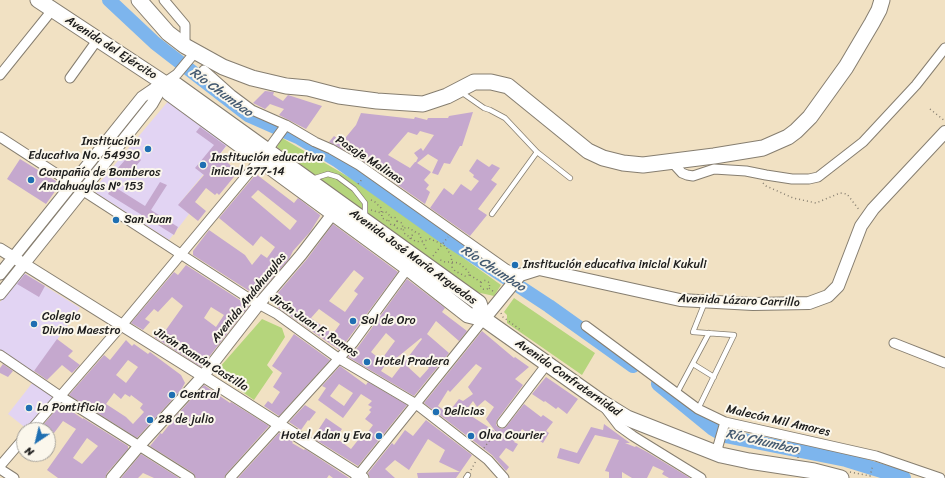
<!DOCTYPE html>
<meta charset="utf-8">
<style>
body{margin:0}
#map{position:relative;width:945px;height:478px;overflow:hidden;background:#f1e1c3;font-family:Sriracha,sans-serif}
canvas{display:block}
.north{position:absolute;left:16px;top:422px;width:40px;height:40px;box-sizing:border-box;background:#fbf7ec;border:1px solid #a29f99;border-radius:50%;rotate:215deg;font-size:11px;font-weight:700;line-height:16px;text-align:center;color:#1c1c1c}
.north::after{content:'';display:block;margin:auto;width:14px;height:18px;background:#1f6fb2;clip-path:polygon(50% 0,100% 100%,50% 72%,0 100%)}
</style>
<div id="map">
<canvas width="945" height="478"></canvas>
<div class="north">N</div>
</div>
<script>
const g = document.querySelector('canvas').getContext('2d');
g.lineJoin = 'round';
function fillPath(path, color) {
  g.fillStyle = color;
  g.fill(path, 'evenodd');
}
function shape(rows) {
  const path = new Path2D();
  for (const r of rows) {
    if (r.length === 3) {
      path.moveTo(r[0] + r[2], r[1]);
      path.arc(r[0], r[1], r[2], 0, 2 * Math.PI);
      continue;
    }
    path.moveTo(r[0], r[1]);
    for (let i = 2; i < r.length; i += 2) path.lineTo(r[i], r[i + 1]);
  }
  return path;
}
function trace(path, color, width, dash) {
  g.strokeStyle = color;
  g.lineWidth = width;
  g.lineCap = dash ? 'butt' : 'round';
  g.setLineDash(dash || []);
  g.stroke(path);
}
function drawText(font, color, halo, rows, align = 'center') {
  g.font = font + ' Sriracha,sans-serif';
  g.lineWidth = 4;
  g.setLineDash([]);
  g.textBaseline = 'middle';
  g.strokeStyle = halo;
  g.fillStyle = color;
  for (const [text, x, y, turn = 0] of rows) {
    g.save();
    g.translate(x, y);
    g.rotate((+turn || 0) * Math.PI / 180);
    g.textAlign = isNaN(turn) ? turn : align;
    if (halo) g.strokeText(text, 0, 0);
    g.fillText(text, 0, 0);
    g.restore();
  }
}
fillPath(shape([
 [170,99,229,143,179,204,189,214,169,240,96,193,95,188],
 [24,273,80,308,34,372,32,373,0,352,0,302],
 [33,382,53,394,52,402,27,429,8,414]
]), '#e2d4f3');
fillPath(shape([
 [282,138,359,183,501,285,494,296,476,292,433,263,374,218,361,210,326,185,323,181,277,147],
 [514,298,595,353,582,375,507,323,507,315,504,312],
 [262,319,282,328,285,337,267,365,273,372,254,400,222,378,219,368]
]), '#b5d57c');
trace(shape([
 [109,0,155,43,248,115,298,137,338,161,453,243,549,306,633,366],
 [658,384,713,429,725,436,846,460,904,478]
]), '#7db5ed', 14);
fillPath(shape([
 [265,91,274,92,273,95,283,101,288,95,322,106,306,129,279,115,284,109,270,104,265,109,253,103],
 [473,112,462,146,460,146,450,164,444,163,438,175,432,173,438,160,428,154,417,163,431,172,424,180,429,185,426,189,430,192,425,204,362,160,329,142,334,136,342,142,356,125,361,113,414,119,415,117,427,120,428,118,448,118,449,116],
 [420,131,434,135,423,151,421,148,414,153,418,158,416,162,417,162,415,162,410,168,388,155,408,132,417,135],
 [200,127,226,146,219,155,238,172,219,195,217,193,215,195,206,188,195,202,206,211,198,221,178,205,204,175,195,168,214,145,196,132],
 [133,151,141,160,127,177,118,168],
 [20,159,56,181,56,190,46,204,7,179],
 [477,159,489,167,492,164,500,168,491,180,497,184,478,209,487,215,470,236,430,208,444,188,453,195,461,184,471,191,479,181,473,177,474,175,469,171],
 [256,174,294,203,298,198,320,215,320,216,310,232,293,251,289,259,257,296,193,255,193,251,209,230,245,255,252,265,261,254,267,258,275,247,261,236,253,246,219,218],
 [258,190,297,221,290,230,251,197],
 [160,182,167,185,151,210,178,227,174,235,108,194,113,186,145,206],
 [333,224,398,272,348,339,339,350,277,307,283,298,277,294,307,259],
 [354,270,364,278,354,291,358,294,345,312,329,301],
 [319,309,340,324,333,334,311,318],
 [186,265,249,306,201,367,154,337,160,331,163,334,183,306,172,297,158,312,154,309,145,319,150,322,143,330,131,323,174,272,178,275],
 [211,307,224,315,216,327,204,318],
 [25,274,45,286,39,297,17,284],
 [407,279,445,308,442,312,467,331,459,341,436,321,427,334,449,353,414,396,348,357,358,347],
 [386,333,395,341,381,360,371,352],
 [421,338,422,339,392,378,381,371,391,357,394,360],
 [418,359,429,368,420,378,408,367],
 [482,331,514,358,515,357,529,367,515,379,523,385,497,420,496,425,498,427,502,429,506,427,524,404,541,417,543,415,553,422,546,431,549,433,543,443,522,429,514,442,518,444,513,452,506,448,499,457,509,467,506,471,492,455,424,403],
 [476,364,482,368,468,387,473,394,463,401,459,399,448,413,438,406,448,390,450,392],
 [485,400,494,407,486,419,496,432,465,412,473,401,477,407],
 [294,334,330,360,279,416,264,406,268,401,272,404,280,392,273,387,282,373,272,366],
 [57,339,73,351,68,356,80,365,72,373,62,365,47,380,34,371],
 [126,340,132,346,134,344,148,354,150,352,181,375,185,383,181,390,137,438,69,395,104,355,110,360],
 [128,360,138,367,126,383,116,375],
 [114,393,121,399,125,394,130,397,131,395,143,404,140,408,144,412,133,424,126,417,106,404],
 [3,364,13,371,8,377,0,373,0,368],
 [340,366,366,385,368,382,407,405,358,466,313,438,326,418,342,429,336,438,351,449,362,435,364,437,373,425,365,419,371,412,369,410,372,407,368,405,372,401,361,394,343,418,318,400,326,388,322,386],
 [339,384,353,393,344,406,330,396],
 [546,377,578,399,567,414,558,407,556,409,545,401,544,402,532,394],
 [204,385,230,403,231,402,269,426,226,474,224,478,196,478,193,473,150,446,159,435,160,433,162,434,176,416],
 [61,404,83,419,83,418,128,446,128,449,107,473,105,478,58,478,47,470,76,429,63,421,54,433,43,425],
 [87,438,98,446,82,464,73,458],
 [305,405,316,412,309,421,308,420,301,430,289,422],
 [426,420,472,455,456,478,418,478,417,473,460,472,439,462,445,450,428,439,409,470,395,460,385,469,395,478,370,478,368,473,392,443,394,445,405,430,413,436],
 [604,424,630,443,625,443,635,447,636,446,647,452,690,478,669,478,662,474,664,471,653,466,647,478,632,478,622,472,622,478,609,478,609,472,605,471,619,440,595,435,579,464,557,458,560,448,577,453,591,427,603,430],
 [279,433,293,442,292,443,304,450,305,449,349,478,333,478,329,475,327,478,238,478],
 [141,454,179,478,154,478,143,473,138,478,121,478]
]), '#c5a8ce');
const service = shape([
 [461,92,484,108,490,110,505,118,537,152,570,178],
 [312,179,328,174,338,177,354,189,365,203,365,217],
 [492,214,537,152],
 [693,364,714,377],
 [677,393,709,333],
 [698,409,734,335,693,332,705,302],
 [466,478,468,475]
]);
const minor = shape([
 [164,0,185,25,185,46],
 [204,70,232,95,252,110,286,125,315,142,331,149,359,165,506,269,520,275],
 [0,75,53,9],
 [70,78,98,39],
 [164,83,177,74,192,56,193,50],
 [0,137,253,301,277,314,338,358,416,404,488,460,504,478],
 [672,162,682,173,687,175,693,176,714,169,746,171,766,175,792,179,809,179,818,177,863,142,916,85,945,48],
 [586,326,698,409,725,422,876,456,940,478],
 [894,343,945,363],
 [0,355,60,396,190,478],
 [606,409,619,426,633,436,701,478],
 [502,423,547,364],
 [31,430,122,325,267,151,286,125],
 [716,453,725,422],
 [0,466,24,438],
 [0,469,14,478],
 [230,478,353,343,410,265],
 [356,478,484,319]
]);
const tertiary = shape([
 [0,249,203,376,363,478],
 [0,274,142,97,161,84],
 [0,294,152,104,164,83],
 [112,478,139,446,203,376,259,304,301,255,337,208]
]);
const secondary = shape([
 [484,319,520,275,539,269,680,300,753,304,809,303,828,296,838,286,861,226,873,209,945,132]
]);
const trunk = shape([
 [38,0,164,83,176,85,479,303,484,319],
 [139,0,168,33,185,46,223,67,252,78,286,86,308,88,339,96,377,101,423,104,447,96,474,82,491,82,508,86,588,151,603,158,623,163,643,165,714,156,763,148,788,137,796,131,810,117,846,67,872,23,879,10,882,0],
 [164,83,169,93,408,268,468,315,484,319,601,402,627,418,721,455,749,461,814,471,841,478]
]);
trace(service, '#867e70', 6);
trace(minor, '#867e70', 11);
trace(tertiary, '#867e70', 13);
trace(secondary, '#867e70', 14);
trace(trunk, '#867e70', 17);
trace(shape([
 [930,109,945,121],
 [763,183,766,186,793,198,816,203,840,193,847,194,860,211],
 [358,184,363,178],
 [371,200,375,202,381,208,382,218,388,221],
 [371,210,381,213,385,211,391,217],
 [393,221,4],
 [397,221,402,223,404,233,415,241,421,242,430,239,442,244,446,247,451,256,452,262,452,267,455,271,465,276,470,275,468,271,459,263,452,262,445,262,438,259],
 [394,225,397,228,402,229,407,227,419,234,427,251],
 [410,239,414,232],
 [433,256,448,237],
 [470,275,482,283],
 [485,285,4.5],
 [489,288,494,292],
 [501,313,503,317,522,331],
 [484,448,497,430],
 [798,458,800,446],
 [471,470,476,461],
 [850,472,870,476,873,465]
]), '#867e70', 1.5, [1, 3]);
trace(service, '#fff', 4.5);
trace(minor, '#fff', 9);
trace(tertiary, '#fff', 11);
trace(secondary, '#fff', 12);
trace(trunk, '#fff', 15);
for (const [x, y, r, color] of [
 [148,149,4,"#1f6fb2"],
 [203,165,4,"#1f6fb2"],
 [31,180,4,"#1f6fb2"],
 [116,220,4,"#1f6fb2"],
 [515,265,4,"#1f6fb2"],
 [353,321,4,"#1f6fb2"],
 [34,324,4,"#1f6fb2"],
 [367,362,4,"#1f6fb2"],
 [172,395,4,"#1f6fb2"],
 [29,408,4,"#1f6fb2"],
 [436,412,4,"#1f6fb2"],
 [150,420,4,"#1f6fb2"],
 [379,436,4,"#1f6fb2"],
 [471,436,4,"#1f6fb2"]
]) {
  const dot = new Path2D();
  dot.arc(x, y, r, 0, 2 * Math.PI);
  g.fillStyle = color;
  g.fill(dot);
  trace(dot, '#fbf7ec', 1.5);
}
drawText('12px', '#1c1c1c', '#fbf7ec', [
 ["Avenida del Ejército",111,48,33],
 ["Pasaje Malinas",369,160,33],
 ["Avenida José María Arguedas",413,257,36],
 ["Avenida Andahuaylas",249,298,-51],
 ["Avenida Lázaro Carrillo",739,301,2],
 ["Jirón Juan F. Ramos",314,326,34],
 ["Jirón Ramón Castilla",201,360,32],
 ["Avenida Confraternidad",568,378,35],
 ["Malecón Mil Amores",778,421,13]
]);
drawText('12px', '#1c1c1c', '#fbf7ec', [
 ["Institución",140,142,"right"],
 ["Educativa No. 54930",140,156,"right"],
 ["Institución educativa",211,158],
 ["inicial 277-14",211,172],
 ["Compañía de Bomberos",39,173],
 ["Andahuaylas Nº 153",39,187],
 ["San Juan",124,220],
 ["Institución educativa inicial Kukuli",523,265],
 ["Colegio",42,317],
 ["Divino Maestro",42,331],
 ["Sol de Oro",361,321],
 ["Hotel Pradera",375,362],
 ["Central",180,395],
 ["La Pontificia",37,408],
 ["Delicias",444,412],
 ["28 de julio",158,420],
 ["Hotel Adan y Eva",371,436,"right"],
 ["Olva Courier",479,436]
], 'left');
drawText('italic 13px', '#435970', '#fbf7ec', [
 ["Río Chumbao",221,93,36],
 ["Río Chumbao",493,269,33],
 ["Río Chumbao",762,442,13]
]);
</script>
